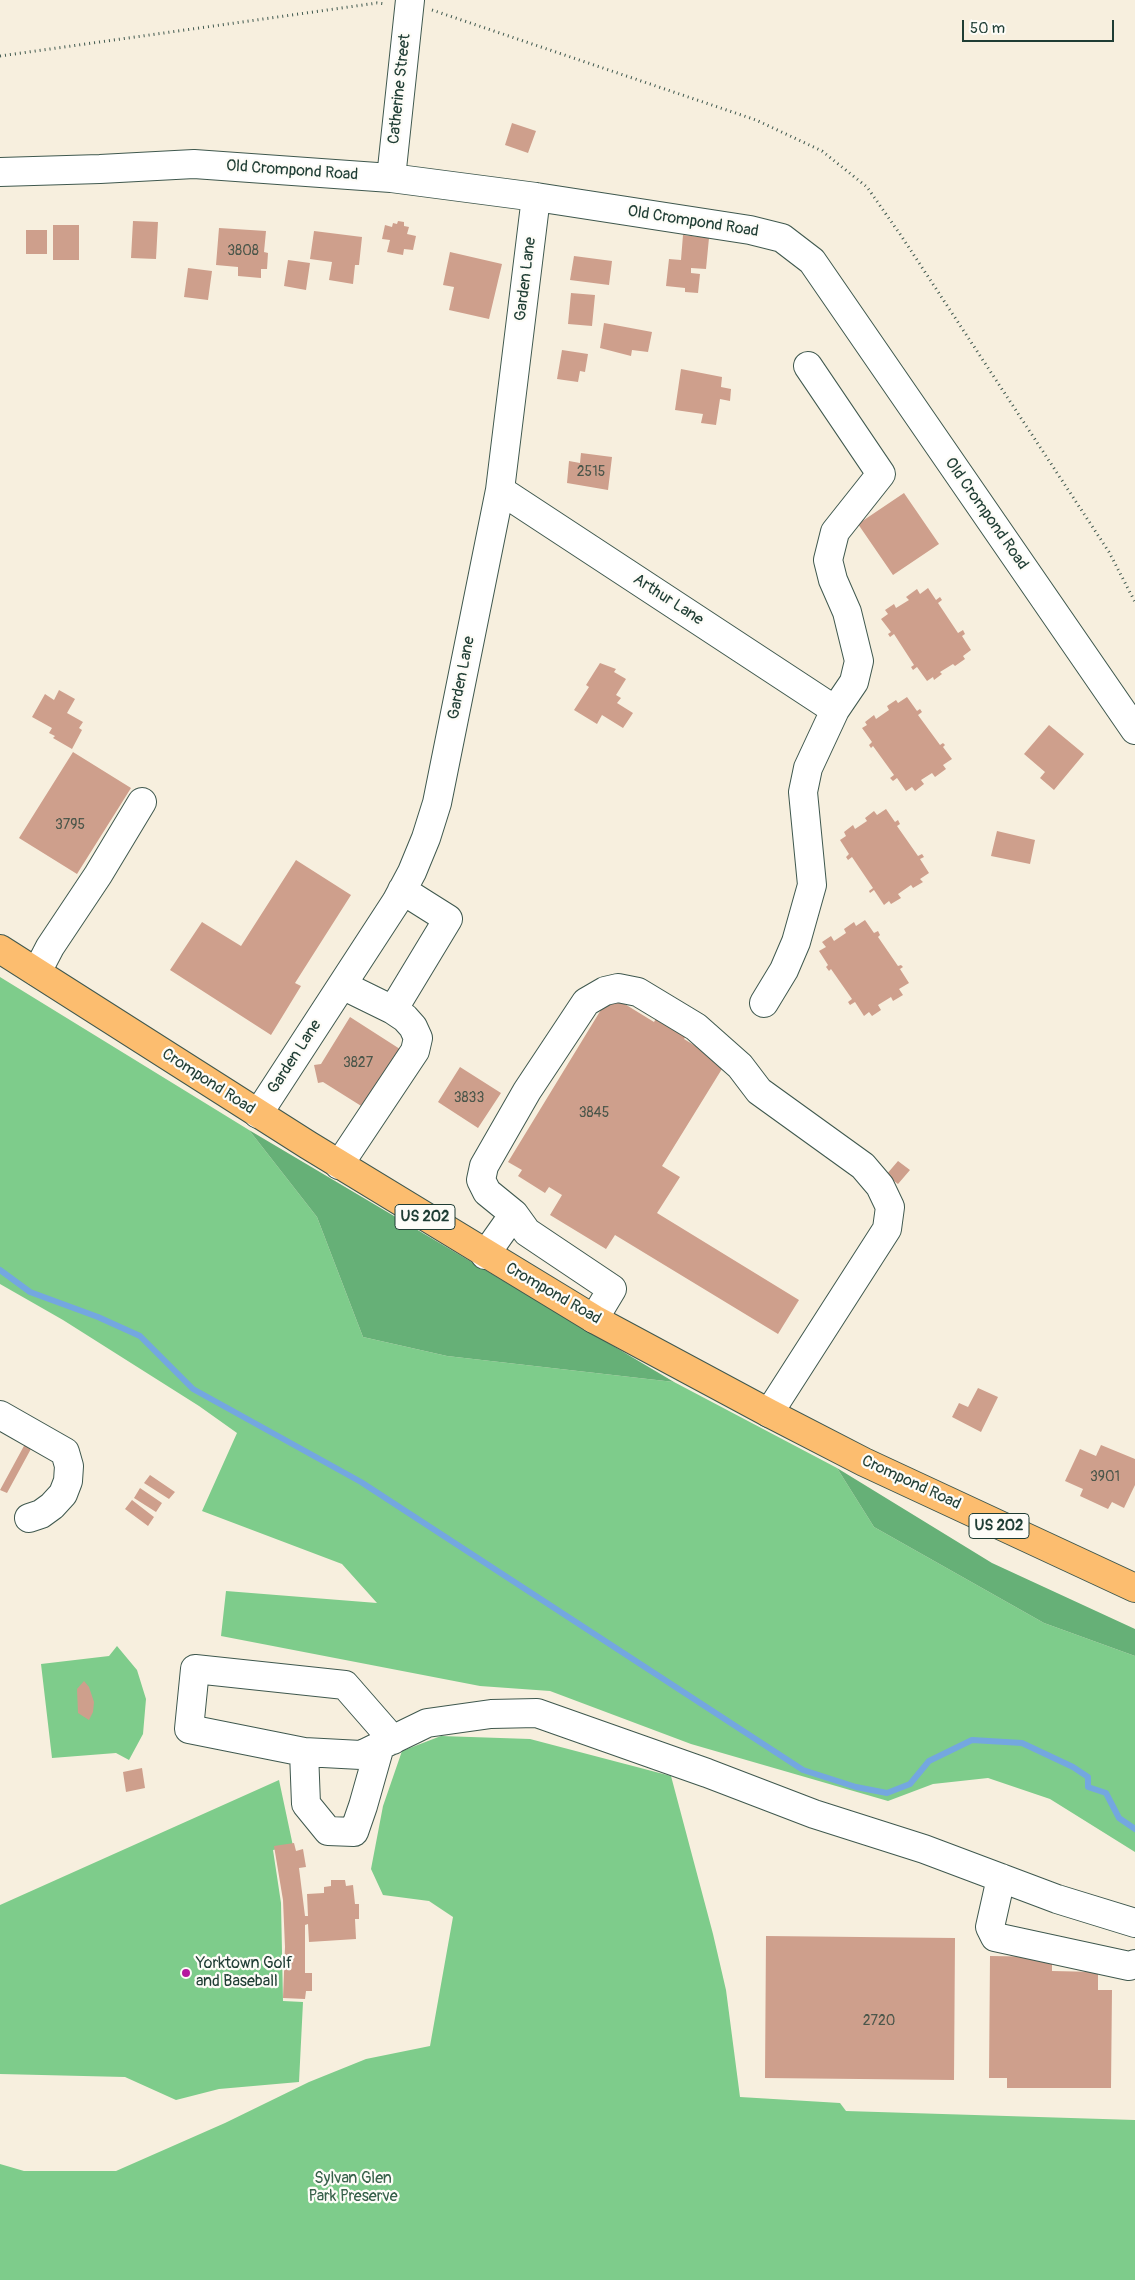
<!DOCTYPE html>
<style>
body{margin:0}
#map{position:relative;width:1135px;height:2280px;overflow:hidden;background:#f7efde;font-family:Pangolin,sans-serif}
canvas{display:block}
.scale{position:absolute;left:962px;top:20px;width:152px;height:22px;box-sizing:border-box;border:2px solid #1f3d34;border-top:0;padding-left:6px;font-size:15px;line-height:18px;white-space:nowrap;color:#1f3d34;-webkit-text-stroke:4px #fdfcf7;paint-order:stroke}
</style>
<div id="map">
<canvas width="1135" height="2280"></canvas>
<div class="scale">50 m</div>
</div>
<script>
const g = document.querySelector('canvas').getContext('2d');
g.lineJoin = 'round';
function fillPath(path, color) {
  g.fillStyle = color;
  g.fill(path, 'evenodd');
}
function shape(rows) {
  const path = new Path2D();
  for (const r of rows) {
    path.moveTo(r[0], r[1]);
    for (let i = 2; i < r.length; i += 2) path.lineTo(r[i], r[i + 1]);
  }
  return path;
}
function trace(path, color, width, dash) {
  g.strokeStyle = color;
  g.lineWidth = width;
  g.lineCap = dash ? 'butt' : 'round';
  g.setLineDash(dash || []);
  g.stroke(path);
}
function drawText(font, color, halo, rows, align = 'center') {
  g.font = font + ' Pangolin,sans-serif';
  g.lineWidth = 4.5;
  g.setLineDash([]);
  g.textBaseline = 'middle';
  g.strokeStyle = halo;
  g.fillStyle = color;
  for (const [text, x, y, turn = 0] of rows) {
    g.save();
    g.translate(x, y);
    g.rotate((+turn || 0) * Math.PI / 180);
    g.textAlign = isNaN(turn) ? turn : align;
    if (halo) g.strokeText(text, 0, 0);
    g.fillText(text, 0, 0);
    g.restore();
  }
}
fillPath(shape([
 [0,977,249,1130,317,1217,363,1337,447,1356,674,1382,837,1468,874,1527,1044,1623,1135,1656,1135,1852,1050,1799,988,1778,933,1784,888,1801,691,1744,550,1691,480,1686,221,1636,226,1591,377,1603,342,1564,202,1511,237,1433,199,1406,63,1320,0,1284],
 [117,1646,137,1670,146,1699,143,1734,129,1760,116,1753,52,1758,41,1664,109,1656],
 [441,1736,530,1739,671,1776,713,1934,726,1990,740,2097,840,2103,846,2111,1135,2120,1135,2280,0,2280,0,2164,24,2171,116,2171,225,2123,309,2082,366,2059,430,2046,453,1917,429,1901,383,1895,371,1869,383,1806,402,1751],
 [279,1780,293,1846,273,1850,281,1903,283,2001,303,2002,299,2082,219,2089,176,2100,125,2077,0,2074,0,1905]
]), '#7ecc8b');
fillPath(shape([
 [249,1130,674,1382,447,1356,363,1337,317,1217],
 [837,1468,992,1563,1135,1629,1135,1656,1044,1623,874,1527]
]), '#66b077');
trace(shape([
 [0,1270,30,1292,98,1317,140,1336,193,1389,361,1482,803,1770,856,1787,887,1793,910,1784,929,1761,972,1740,1022,1743,1073,1767,1088,1777,1088,1787,1106,1793,1119,1818,1135,1829]
]), '#74a7e0', 6);
fillPath(shape([
 [512,123,536,131,528,153,505,145],
 [133,221,158,222,156,259,131,258],
 [398,221,404,222,404,226,409,227,407,234,416,236,413,250,404,249,403,255,387,252,390,240,382,239,385,225,392,227,393,223,397,224],
 [53,225,79,225,79,260,53,260],
 [219,228,266,231,264,252,268,253,267,269,261,269,261,278,238,276,238,267,216,265],
 [26,230,47,230,47,254,26,254],
 [314,231,362,237,359,265,355,265,353,284,329,280,332,262,310,259],
 [683,235,709,238,706,269,691,268,691,273,700,274,698,293,685,292,685,288,666,286,669,259,681,260],
 [450,252,502,264,489,319,449,310,454,287,443,285],
 [574,256,612,261,609,285,570,280],
 [288,260,310,263,306,290,284,286],
 [188,268,212,271,208,300,184,297],
 [571,293,595,295,592,326,568,324],
 [604,323,652,332,648,352,632,350,631,356,600,348],
 [562,350,588,354,585,372,580,371,578,382,557,379],
 [681,369,722,377,721,387,731,389,730,401,720,399,716,425,701,423,703,414,675,410],
 [581,453,612,457,608,490,567,483,569,461,580,463],
 [904,493,939,544,893,575,858,524],
 [928,588,936,600,940,597,942,600,938,603,958,633,963,630,965,634,962,636,971,650,963,656,965,659,955,666,953,664,940,672,942,674,934,680,933,677,927,681,917,667,913,670,911,667,914,665,894,634,890,637,888,634,891,632,881,619,888,614,885,610,894,604,896,608,909,600,906,597,917,589,920,594],
 [600,663,616,669,614,672,626,679,616,695,621,698,617,703,633,713,623,728,602,715,597,724,574,710,589,687,586,685],
 [59,690,75,699,67,713,83,722,79,728,82,730,72,749,53,738,55,736,49,733,52,728,32,717,45,694,54,700],
 [907,697,917,711,920,709,922,712,918,715,940,745,943,743,945,745,943,747,952,759,943,765,946,769,935,777,932,773,921,780,924,784,915,791,912,787,906,791,897,778,893,781,890,778,894,775,873,746,871,748,869,745,872,742,862,728,867,725,865,722,874,715,876,719,889,710,887,706,896,700,898,703],
 [1049,725,1084,754,1054,790,1040,778,1045,772,1024,754],
 [73,752,131,788,77,874,19,838],
 [886,809,895,822,898,820,900,824,897,826,918,856,922,854,924,857,920,859,929,873,920,879,923,882,913,888,911,885,898,894,901,898,891,904,889,901,884,905,874,890,870,893,869,891,873,888,852,857,848,860,846,857,849,854,840,840,846,836,844,832,853,825,855,829,867,821,865,818,874,811,877,815],
 [997,831,1035,840,1030,864,991,856],
 [296,860,351,895,295,983,301,986,271,1035,170,970,202,922,241,946],
 [865,920,874,933,878,931,880,935,878,937,898,966,901,965,903,967,900,969,909,983,899,989,903,995,893,1001,891,997,878,1005,881,1010,872,1016,869,1012,864,1016,855,1002,850,1005,848,1002,852,999,831,969,829,971,826,967,828,965,819,951,826,947,822,942,831,936,834,941,846,933,844,929,854,922,856,926],
 [610,995,654,1022,662,1009,691,1027,684,1039,725,1064,662,1166,680,1177,657,1213,799,1300,778,1334,615,1235,606,1249,550,1215,562,1195,549,1187,545,1193,518,1176,522,1170,508,1162],
 [350,1017,403,1051,366,1109,323,1082,318,1083,314,1065,321,1064],
 [460,1067,501,1093,478,1128,438,1102],
 [898,1161,910,1170,898,1184,886,1175],
 [978,1388,998,1397,981,1432,952,1417,959,1403,968,1407],
 [25,1444,32,1447,7,1493,0,1490],
 [1101,1445,1135,1459,1135,1485,1124,1508,1112,1502,1108,1509,1080,1496,1083,1489,1065,1481,1080,1449,1096,1456],
 [150,1475,175,1492,169,1499,144,1483],
 [140,1488,162,1503,156,1512,134,1498],
 [132,1500,154,1517,148,1526,125,1509],
 [84,1681,89,1687,94,1702,93,1712,89,1720,78,1713,77,1689],
 [142,1768,145,1788,126,1792,123,1772],
 [294,1843,296,1851,303,1849,306,1867,299,1868,305,1916,308,1916,307,1894,324,1893,324,1887,331,1886,331,1880,345,1880,346,1886,353,1885,355,1904,359,1904,359,1919,355,1919,356,1939,309,1942,308,1924,305,1925,305,1973,312,1973,312,1991,306,1991,305,1999,283,1998,285,1947,283,1900,274,1846],
 [766,1936,955,1938,954,2080,765,2078],
 [990,1956,1052,1957,1052,1971,1098,1972,1098,1990,1112,1990,1111,2088,1007,2088,1007,2078,989,2078]
]), '#ce9f8c');
const minor = shape([
 [0,172,100,169,194,164,391,178,536,197,750,230,782,238,812,261,1135,730],
 [391,178,410,0],
 [500,490,835,710],
 [37,972,50,947,98,875,142,802],
 [342,985,393,1010,448,919,402,890],
 [764,1003,784,970,796,942,812,885,803,792,808,768,835,710,854,682,859,661,847,612,833,580,828,560,835,532,881,474,808,366],
 [258,1114,396,902,412,872,426,838,437,803,500,490,536,197],
 [339,1165,415,1051,418,1038,413,1027,405,1018,393,1010],
 [514,1214,527,1232,612,1289,594,1319],
 [485,1255,514,1214,487,1192,481,1180,484,1166,527,1091,586,1002,605,991,618,988,638,992,696,1027,740,1066,759,1091,863,1166,880,1186,890,1207,887,1229,769,1413],
 [0,1415,65,1452,69,1466,68,1481,63,1494,52,1506,41,1514,29,1518],
 [393,1740,345,1685,195,1669,189,1729,304,1752,361,1755,427,1723,491,1714,537,1713,707,1773,814,1814,924,1849,1057,1899,1135,1923],
 [304,1752,306,1804,328,1831,354,1832,363,1806,380,1746],
 [1001,1878,990,1927,995,1937,1129,1966,1135,1964]
]);
const highway = shape([
 [0,949,308,1145,594,1319,769,1413,864,1462,1135,1588]
]);
trace(minor, '#3f584e', 30);
trace(highway, '#3f584e', 30);
trace(shape([
 [432,10,756,120,822,151,867,187,902,237,1109,552,1135,602],
 [0,56,377,3,386,4]
]), '#3f584e', 3, [1, 4]);
trace(minor, '#fff', 28);
trace(highway, '#fcbd6f', 28);
for (const [x, y, r, color] of [
 [186,1973,5,"#b5179e"]
]) {
  const dot = new Path2D();
  dot.arc(x, y, r, 0, 2 * Math.PI);
  g.fillStyle = color;
  g.fill(dot);
  trace(dot, '#fdfcf7', 2);
}
drawText('14px', '#4b564a', null, [
 ["3808",243,251],
 ["2515",591,472],
 ["3795",70,825],
 ["3827",358,1063],
 ["3833",469,1098],
 ["3845",594,1113],
 ["3901",1105,1477],
 ["2720",879,2021]
]);
for (const [x, y, w] of [
 [425,1217,60],
 [999,1526,60]
]) {
  const box = new Path2D();
  box.roundRect(x - w / 2, y - 12.5, w, 25, 4);
  g.fillStyle = '#fdfcf7';
  g.fill(box);
  trace(box, '#1f3d34', 1);
}
drawText('bold 15px', '#1f3d34', null, [
 ["US 202",425,1217],
 ["US 202",999,1526]
]);
drawText('16px', '#1f3d34', '#fdfcf7', [
 ["Catherine Street",400,89,-84],
 ["Old Crompond Road",292,171,4],
 ["Old Crompond Road",693,222,9],
 ["Garden Lane",526,279,-83],
 ["Old Crompond Road",986,514,55],
 ["Arthur Lane",668,600,33],
 ["Garden Lane",462,678,-79],
 ["Garden Lane",295,1057,-57],
 ["Crompond Road",208,1082,33],
 ["Crompond Road",553,1294,30],
 ["Crompond Road",911,1483,25]
]);
drawText('16px', '#1f3d34', '#fdfcf7', [
 ["Yorktown Golf",196,1964],
 ["and Baseball",196,1982]
], 'left');
drawText('16px', '#37614a', '#fdfcf7', [
 ["Sylvan Glen",353,2179],
 ["Park Preserve",353,2197]
]);
</script>
